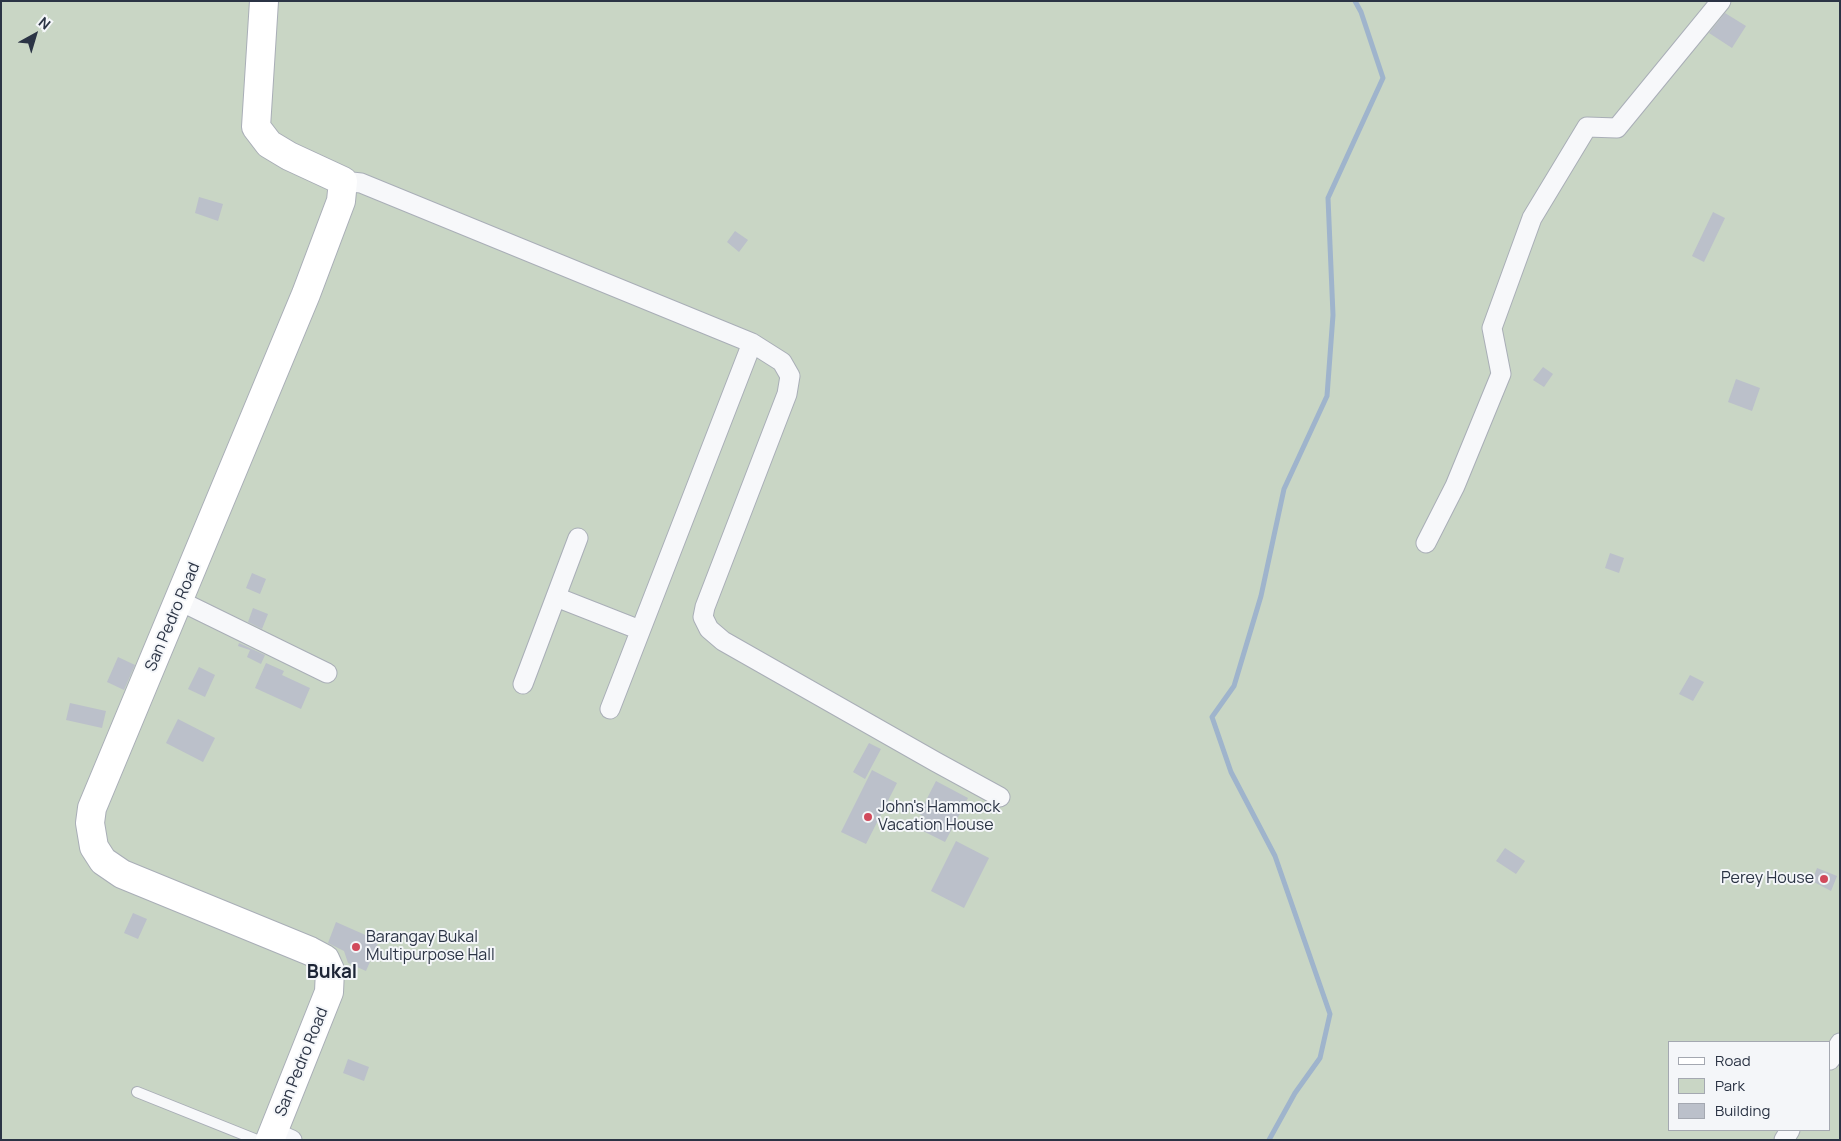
<!DOCTYPE html>
<style>
body{margin:0}
#map{position:relative;width:1841px;height:1141px;overflow:hidden;background:#e4e7ec;font-family:Manrope,sans-serif}
canvas{display:block}
.frame{position:absolute;inset:0;border:2px solid #2b3445;pointer-events:none}
.legend{position:absolute;left:1668px;top:1041px;width:162px;height:90px;box-sizing:border-box;background:#f4f6f9;border:1px solid #a4a8b1;margin:0;padding:6px 9px;list-style:none;font-size:15px;color:#2b3445}
.legend li{display:flex;align-items:center;gap:10px;height:25px}
.legend b{width:25px;border:1px solid #a4a8b1}
.north{position:absolute;left:10px;top:10px;width:50px;height:50px;-webkit-text-stroke:4px #f4f6f9;paint-order:stroke;rotate:39deg;font-size:14px;font-weight:700;line-height:20px;text-align:center;color:#2b3445}
.north::after{content:'';display:block;margin:auto;width:18px;height:22px;background:#2b3445;clip-path:polygon(50% 0,100% 100%,50% 72%,0 100%)}
</style>
<div id="map">
<canvas width="1841" height="1141"></canvas>
<div class="frame"></div>
<ul class="legend">
<li><b style="height:6px;background:#fff"></b>Road</li>
<li><b style="height:14px;background:#c9d6c5"></b>Park</li>
<li><b style="height:14px;background:#bbc0ca"></b>Building</li>
</ul>
<div class="north">N</div>
</div>
<script>
const g = document.querySelector('canvas').getContext('2d');
g.lineJoin = 'round';
function fillPath(path, color) {
  g.fillStyle = color;
  g.fill(path, 'evenodd');
}
function shape(rows) {
  const path = new Path2D();
  for (const r of rows) {
    path.moveTo(r[0], r[1]);
    for (let i = 2; i < r.length; i += 2) path.lineTo(r[i], r[i + 1]);
  }
  return path;
}
function trace(path, color, width, dash) {
  g.strokeStyle = color;
  g.lineWidth = width;
  g.lineCap = dash ? 'butt' : 'round';
  g.setLineDash(dash || []);
  g.stroke(path);
}
function drawText(font, color, halo, rows, align = 'center') {
  g.font = font + ' Manrope,sans-serif';
  g.lineWidth = 4;
  g.setLineDash([]);
  g.textBaseline = 'middle';
  g.strokeStyle = halo;
  g.fillStyle = color;
  for (const [text, x, y, turn = 0] of rows) {
    g.save();
    g.translate(x, y);
    g.rotate((+turn || 0) * Math.PI / 180);
    g.textAlign = isNaN(turn) ? turn : align;
    if (halo) g.strokeText(text, 0, 0);
    g.fillText(text, 0, 0);
    g.restore();
  }
}
fillPath(shape([
 [1,1,1840,1,1840,1140,1,1140],
 [1670,1042,1830,1042,1830,1130,1670,1130]
]), '#c9d6c5');
trace(shape([
 [1269,1140,1295,1093,1320,1058,1330,1014,1275,856,1231,772,1212,717,1234,686,1261,596,1284,489,1327,396,1333,315,1328,198,1383,78,1361,12,1355,1]
]), '#9fb4cc', 5);
fillPath(shape([
 [1725,13,1746,26,1732,48,1709,33],
 [199,197,223,204,218,221,195,213],
 [1713,212,1725,218,1704,262,1692,256],
 [735,231,748,240,739,252,727,242],
 [1543,367,1553,374,1544,387,1533,380],
 [1736,379,1760,388,1752,411,1728,402],
 [1610,553,1624,558,1619,573,1605,568],
 [252,573,266,579,260,594,246,588],
 [253,608,268,614,262,629,248,622],
 [239,643,265,655,261,664,247,657,250,650,238,646],
 [118,657,135,665,124,690,107,682],
 [266,663,284,671,282,675,310,688,301,709,255,688],
 [199,667,215,675,205,697,188,689],
 [1690,675,1704,682,1693,701,1679,694],
 [70,703,106,711,102,728,66,720],
 [178,719,215,738,203,762,166,743],
 [869,743,881,749,865,779,853,772],
 [872,770,897,783,866,844,841,832],
 [936,781,968,798,945,842,919,829,925,817,919,814],
 [956,841,989,858,964,908,931,891],
 [1505,848,1525,861,1516,874,1496,861],
 [1817,868,1837,876,1831,891,1812,881],
 [133,913,147,919,138,939,124,933],
 [336,922,379,941,366,971,348,963,344,951,328,943],
 [348,1059,369,1067,364,1081,343,1073]
]), '#bbc0ca');
const lane = shape([
 [137,1092,257,1140]
]);
const street = shape([
 [343,181,361,183,752,343,782,362,790,376,787,394,705,607,703,617,709,629,723,641,936,762,1000,797],
 [1426,543,1455,486,1501,374,1492,328,1532,218,1587,127,1617,128,1721,1],
 [556,597,640,630],
 [180,601,327,673],
 [523,684,578,538],
 [610,709,752,343],
 [1830,1060,1840,1043],
 [274,1132,292,1140],
 [1784,1140,1790,1130]
]);
const secondary = shape([
 [264,1,256,127,269,144,289,156,343,181,341,201,306,294,92,808,90,823,94,847,103,861,122,874,310,951,325,959,330,970,329,992,270,1140]
]);
trace(lane, '#a9aeb7', 12);
trace(street, '#a9aeb7', 21);
trace(secondary, '#a9aeb7', 30);
trace(lane, '#f7f8fa', 10);
trace(street, '#f7f8fa', 19);
trace(secondary, '#fff', 28);
for (const [x, y, r, color] of [
 [868,817,5,"#d1495b"],
 [1824,879,5,"#d1495b"],
 [356,947,5,"#d1495b"]
]) {
  const dot = new Path2D();
  dot.arc(x, y, r, 0, 2 * Math.PI);
  g.fillStyle = color;
  g.fill(dot);
  trace(dot, '#f4f6f9', 2);
}
drawText('16px', '#2b3445', '#f4f6f9', [
 ["San Pedro Road",173,617,-67],
 ["San Pedro Road",302,1062,-68]
]);
drawText('16px', '#2b3445', '#f4f6f9', [
 ["John's Hammock",878,808],
 ["Vacation House",878,826],
 ["Perey House",1814,879,"right"],
 ["Barangay Bukal",366,938],
 ["Multipurpose Hall",366,956]
], 'left');
drawText('bold 19px', '#1d2536', '#f4f6f9', [
 ["Bukal",332,973]
]);
</script>
